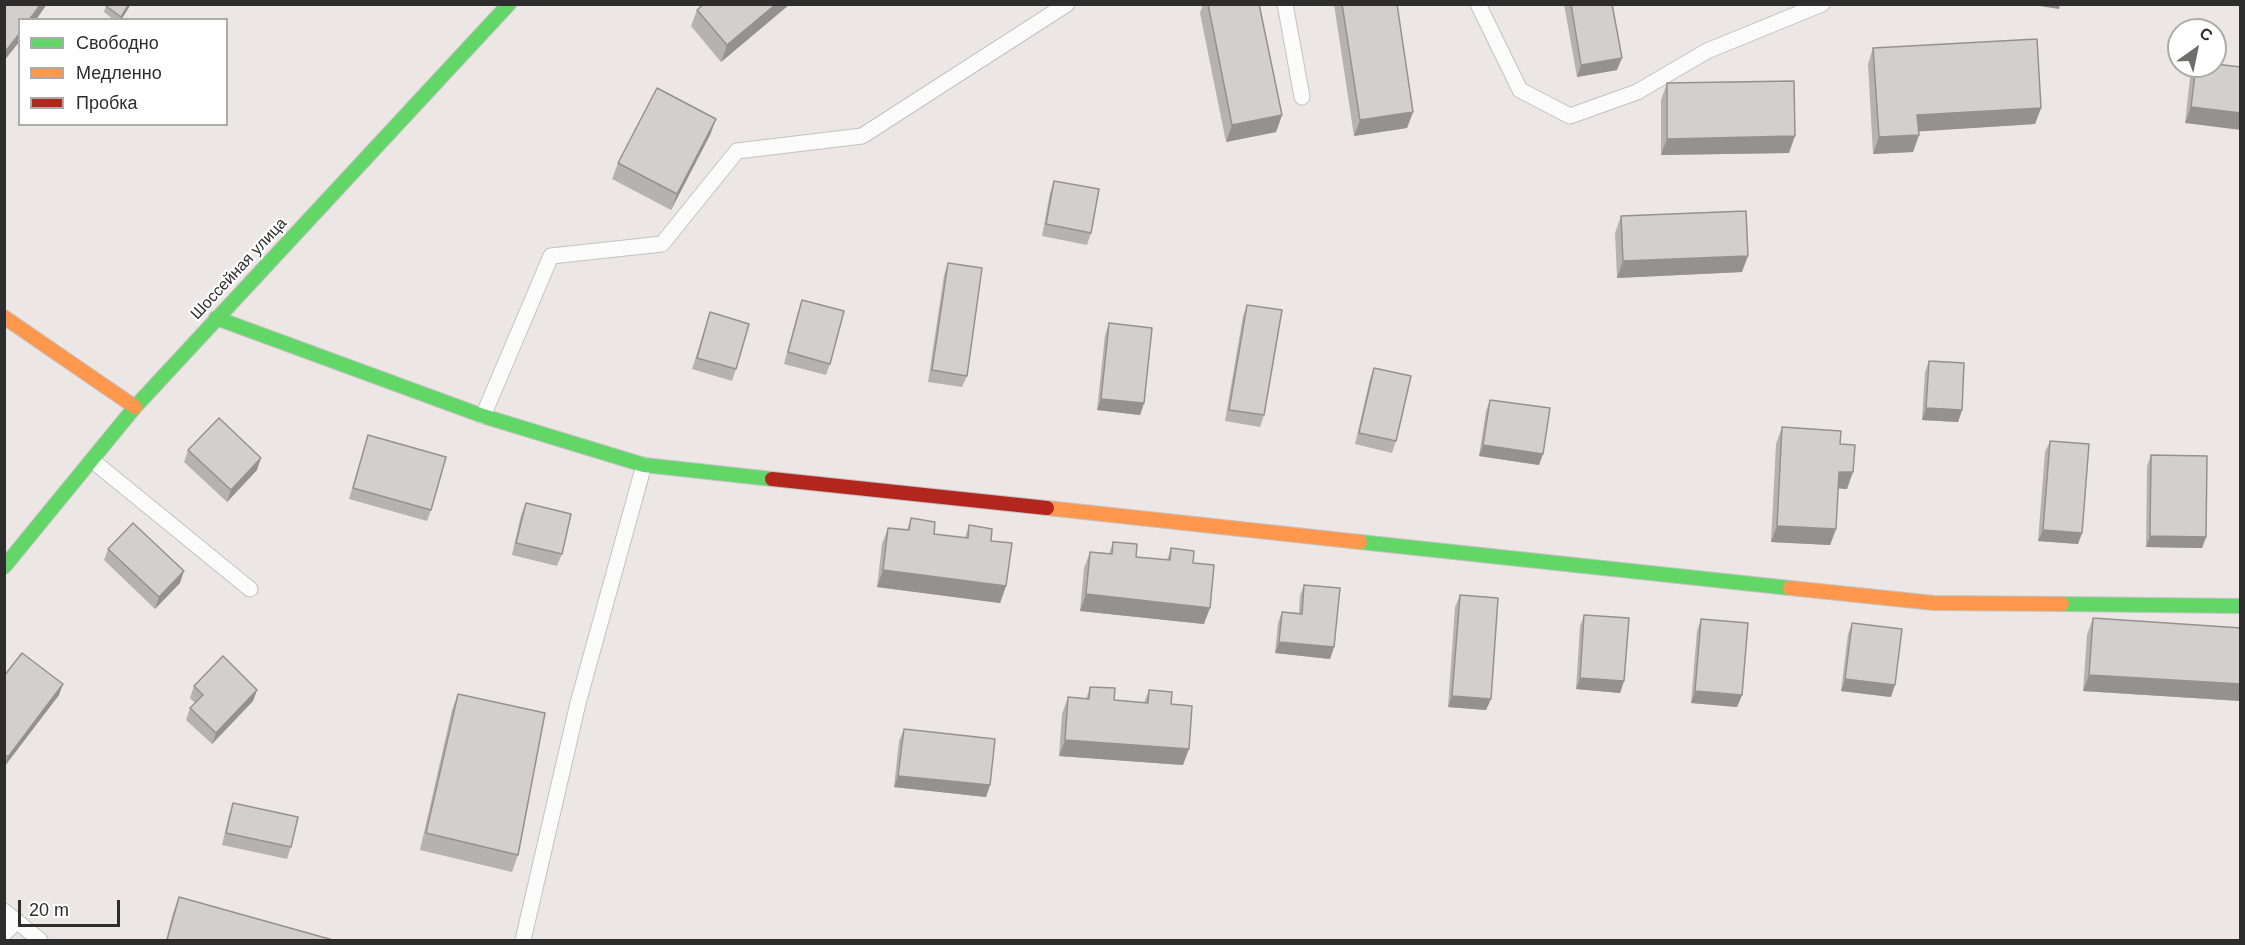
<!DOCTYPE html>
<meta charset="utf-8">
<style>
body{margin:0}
#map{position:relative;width:2245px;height:945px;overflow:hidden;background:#ece6e4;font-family:Arial,sans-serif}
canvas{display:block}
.frame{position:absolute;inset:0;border:6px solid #2d2d2d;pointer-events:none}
.legend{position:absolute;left:18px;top:18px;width:210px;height:108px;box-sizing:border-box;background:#fff;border:2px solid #ababab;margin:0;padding:8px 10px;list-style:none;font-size:18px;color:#2d2d2d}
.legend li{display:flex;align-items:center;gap:12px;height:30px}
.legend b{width:30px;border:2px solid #ababab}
.north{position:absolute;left:2167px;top:18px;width:60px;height:60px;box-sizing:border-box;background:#fff;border:2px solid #ababab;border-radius:50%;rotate:33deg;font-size:16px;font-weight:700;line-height:24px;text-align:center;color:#2d2d2d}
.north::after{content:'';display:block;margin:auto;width:21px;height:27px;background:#706e6d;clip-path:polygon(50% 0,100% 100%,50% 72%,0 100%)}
.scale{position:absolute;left:18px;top:900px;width:102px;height:27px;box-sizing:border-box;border:3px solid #2d2d2d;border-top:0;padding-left:8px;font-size:18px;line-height:21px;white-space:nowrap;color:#2d2d2d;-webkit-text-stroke:4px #fff;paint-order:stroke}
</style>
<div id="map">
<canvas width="2245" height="945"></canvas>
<div class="frame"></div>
<ul class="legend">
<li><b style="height:8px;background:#63d668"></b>Свободно</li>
<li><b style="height:8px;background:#ff974d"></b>Медленно</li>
<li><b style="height:8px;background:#b3261e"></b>Пробка</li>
</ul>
<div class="north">С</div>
<div class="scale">20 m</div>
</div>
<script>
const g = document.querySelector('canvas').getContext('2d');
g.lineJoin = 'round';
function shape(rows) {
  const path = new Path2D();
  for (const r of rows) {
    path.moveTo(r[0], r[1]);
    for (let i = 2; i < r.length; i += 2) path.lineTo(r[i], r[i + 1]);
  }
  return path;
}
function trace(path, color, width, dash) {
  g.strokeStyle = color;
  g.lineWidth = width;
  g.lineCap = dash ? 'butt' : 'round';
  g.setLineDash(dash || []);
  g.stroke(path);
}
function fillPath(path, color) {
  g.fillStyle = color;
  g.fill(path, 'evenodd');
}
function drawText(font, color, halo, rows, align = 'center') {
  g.font = font + ' Arial,sans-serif';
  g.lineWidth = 4.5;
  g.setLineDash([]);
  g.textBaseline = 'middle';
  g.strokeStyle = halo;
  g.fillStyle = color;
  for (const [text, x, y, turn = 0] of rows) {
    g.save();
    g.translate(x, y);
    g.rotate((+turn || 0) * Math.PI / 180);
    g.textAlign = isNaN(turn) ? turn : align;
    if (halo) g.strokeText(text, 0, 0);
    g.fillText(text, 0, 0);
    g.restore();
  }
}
const lane = shape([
 [1285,4,1302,97],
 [1478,4,1520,90,1570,116,1637,92,1707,51,1822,4],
 [483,416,551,256,662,244,737,151,862,136,1067,4],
 [93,461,250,589],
 [4,911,40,940],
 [4,934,17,921],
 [523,940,578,703,644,465]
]);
const fast = shape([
 [216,318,483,416,644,465,772,479],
 [1360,542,1790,588],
 [4,567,135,407,509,4],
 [2062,604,2240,606]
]);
const slow = shape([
 [4,317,135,407],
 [1047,508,1360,542],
 [1790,588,1934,603,2062,604]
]);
const jam = shape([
 [772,479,1047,508]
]);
trace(lane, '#c3c2c2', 17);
trace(fast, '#c3c2c2', 16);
trace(slow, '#c3c2c2', 16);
trace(jam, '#c3c2c2', 16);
trace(lane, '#fcfbfb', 15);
trace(fast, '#63d668', 14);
trace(slow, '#ff974d', 14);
trace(jam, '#b3261e', 14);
fillPath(shape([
 [131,4,121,20,114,20,104,12,106,6],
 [790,4,721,62,691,26,697,10],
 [1203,4,1259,4,1282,115,1276,132,1226,142,1200,13],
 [1334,4,1397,4,1413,112,1407,128,1354,136],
 [1564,4,1612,4,1617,70,1577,77],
 [1873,48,2041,108,2035,124,1918,131,1919,135,1913,152,1873,154,1868,64],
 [2194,66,2215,66,2185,123,2190,78],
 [1667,83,1789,153,1661,155,1661,100],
 [716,119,710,135,671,210,612,179,618,163],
 [1054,181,1091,233,1087,245,1042,236,1050,193],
 [1621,216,1742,272,1617,278,1615,233],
 [948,263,967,376,962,387,928,382,944,275],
 [802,300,830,364,826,375,784,364,798,312],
 [1247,305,1264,415,1260,427,1225,421,1243,316],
 [710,312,736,369,732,381,692,369],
 [1109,323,1144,403,1140,415,1097,410,1105,335],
 [1929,361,1962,410,1958,422,1922,420,1925,372],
 [1374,368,1396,441,1392,453,1355,444,1370,379],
 [1490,400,1539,465,1479,456,1486,411],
 [1782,427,1840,444,1847,489,1838,488,1836,529,1830,545,1771,542,1776,444],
 [368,435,431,510,427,521,349,499],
 [2050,441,2082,533,2078,544,2038,541,2045,452],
 [188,450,257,470,227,502,184,462],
 [2151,455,2206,537,2202,548,2146,547,2147,466],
 [526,503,562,554,557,566,512,555,521,515],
 [911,518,934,534,965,538,969,525,991,541,1006,586,1000,603,877,587,882,544,888,528,907,530],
 [1113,542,1136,557,1167,560,1171,548,1193,563,1204,624,1080,611,1084,568,1090,552,1109,554],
 [108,549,180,583,155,609,104,560],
 [1304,585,1334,647,1330,659,1275,653,1278,623,1282,612,1299,613,1300,596],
 [1460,595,1491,699,1486,710,1448,707,1455,607],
 [1584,615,1624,681,1620,693,1576,689,1580,626],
 [2093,618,2241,628,2241,701,2083,691,2087,635],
 [1701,619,1742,695,1737,707,1691,703,1697,631],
 [1852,623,1891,697,1841,691,1848,634],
 [4,676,59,695,4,767],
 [194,686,257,690,253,701,212,744,186,720,190,708,195,703,190,698],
 [1090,687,1114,700,1144,703,1149,690,1171,704,1183,765,1059,756,1062,714,1068,697,1086,699],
 [458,694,518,855,512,872,420,850,452,710],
 [904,729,990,785,986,797,894,787,899,741],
 [233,803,291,847,287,859,222,845,229,815],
 [179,897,333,940,166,940,173,913]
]), '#b5b2b0');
fillPath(shape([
 [41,4,47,4,36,20,29,20],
 [129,4,131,4,121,20,119,20],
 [776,4,790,4,721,62,727,45],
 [2027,4,2060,4,2059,9],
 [20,33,20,41,4,61,4,53],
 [1622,58,1617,70,1577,77,1581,65],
 [2191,107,2241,113,2241,130,2185,123],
 [2041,108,2035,124,1911,132,1917,115],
 [1413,112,1407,128,1354,136,1360,120],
 [1282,115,1276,132,1226,142,1232,125],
 [716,119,710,135,671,210,677,194],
 [1919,135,1913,152,1873,154,1879,137],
 [1795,136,1789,153,1661,155,1667,139],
 [1748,256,1742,272,1617,278,1623,261],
 [1101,399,1144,403,1140,415,1097,410],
 [1926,408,1962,410,1958,422,1922,420],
 [1483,445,1543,454,1539,465,1479,456],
 [261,458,257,470,227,502,231,490],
 [1839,472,1853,472,1847,489,1833,488],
 [1777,526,1836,529,1830,545,1771,542],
 [2043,530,2082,533,2078,544,2038,541],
 [2150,536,2206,537,2202,548,2146,547],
 [883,570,1006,586,1000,603,877,587],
 [184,571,180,583,155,609,159,597],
 [1086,594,1210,608,1204,624,1080,611],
 [1279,642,1334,647,1330,659,1275,653],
 [2089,675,2241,684,2241,701,2083,691],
 [1580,678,1624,681,1620,693,1576,689],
 [1845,679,1895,685,1891,697,1841,691],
 [63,684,59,695,4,767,8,757],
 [257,690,253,701,212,744,216,733],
 [1695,691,1742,695,1737,707,1691,703],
 [1452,696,1491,699,1486,710,1448,707],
 [1065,740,1189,749,1183,765,1059,756],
 [898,776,990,785,986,797,894,787]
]), '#949190');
const building = shape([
 [4,4,41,4,29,20,20,20,20,33,4,53,4,4],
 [107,4,129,4,121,17,106,6,107,4],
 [704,4,776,4,727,45,697,10,704,4],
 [1208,4,1259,4,1282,115,1232,125,1208,4],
 [1342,4,1397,4,1413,112,1360,120,1342,4],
 [1571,4,1612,4,1622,58,1581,65,1571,4],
 [2037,39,2041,108,1917,115,1919,135,1879,137,1873,48,2037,39],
 [2215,64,2241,67,2241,113,2191,107,2196,66,2215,66,2215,64],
 [1794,81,1795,136,1667,139,1667,83,1794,81],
 [657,88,716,119,677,194,618,163,657,88],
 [1054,181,1099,189,1091,233,1046,224,1054,181],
 [1746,211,1748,256,1623,261,1621,216,1746,211],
 [948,263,982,268,967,376,932,370,948,263],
 [802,300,844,311,830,364,788,352,802,300],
 [1247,305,1282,310,1264,415,1229,410,1247,305],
 [710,312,749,324,736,369,697,358,710,312],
 [1109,323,1152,328,1144,403,1101,399,1109,323],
 [1929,361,1964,363,1962,410,1926,408,1929,361],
 [1374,368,1411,376,1396,441,1359,433,1374,368],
 [1490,400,1550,408,1543,454,1483,445,1490,400],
 [219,418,261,458,231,490,188,450,219,418],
 [1782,427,1841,431,1840,444,1855,445,1853,472,1839,472,1836,529,1777,526,1782,427],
 [368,435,446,457,431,510,353,488,368,435],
 [2050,441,2089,444,2082,533,2043,530,2050,441],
 [2151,455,2207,456,2206,537,2150,536,2151,455],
 [526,503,571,514,562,554,516,543,526,503],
 [911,518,935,522,934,534,968,538,969,525,992,529,991,541,1012,543,1006,586,883,570,888,528,909,530,911,518],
 [133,523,184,571,159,597,108,549,133,523],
 [1113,542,1137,544,1136,557,1170,560,1171,548,1194,551,1193,563,1214,565,1210,608,1086,594,1090,552,1112,554,1113,542],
 [1304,585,1340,588,1334,647,1279,642,1282,612,1302,614,1304,585],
 [1460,595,1498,598,1491,699,1452,696,1460,595],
 [1584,615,1629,618,1624,681,1580,678,1584,615],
 [2093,618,2241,628,2241,684,2089,675,2093,618],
 [1701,619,1748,623,1742,695,1695,691,1701,619],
 [1852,623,1902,629,1895,685,1845,679,1852,623],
 [22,653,63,684,8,757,4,754,4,676,22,653],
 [223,656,257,690,216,733,190,708,203,695,194,686,223,656],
 [1090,687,1115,688,1114,700,1148,703,1149,690,1172,692,1171,704,1192,706,1189,749,1065,740,1068,697,1089,699,1090,687],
 [458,694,545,713,518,855,426,833,458,694],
 [904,729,995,739,990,785,898,776,904,729],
 [233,803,298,817,291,847,226,833,233,803],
 [179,897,333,940,167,940,179,897]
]);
fillPath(building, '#d3cfcd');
trace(building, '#949190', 1.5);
drawText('16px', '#2d2d2d', '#fff', [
 ["Шоссейная улица",239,269,-47]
]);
</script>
